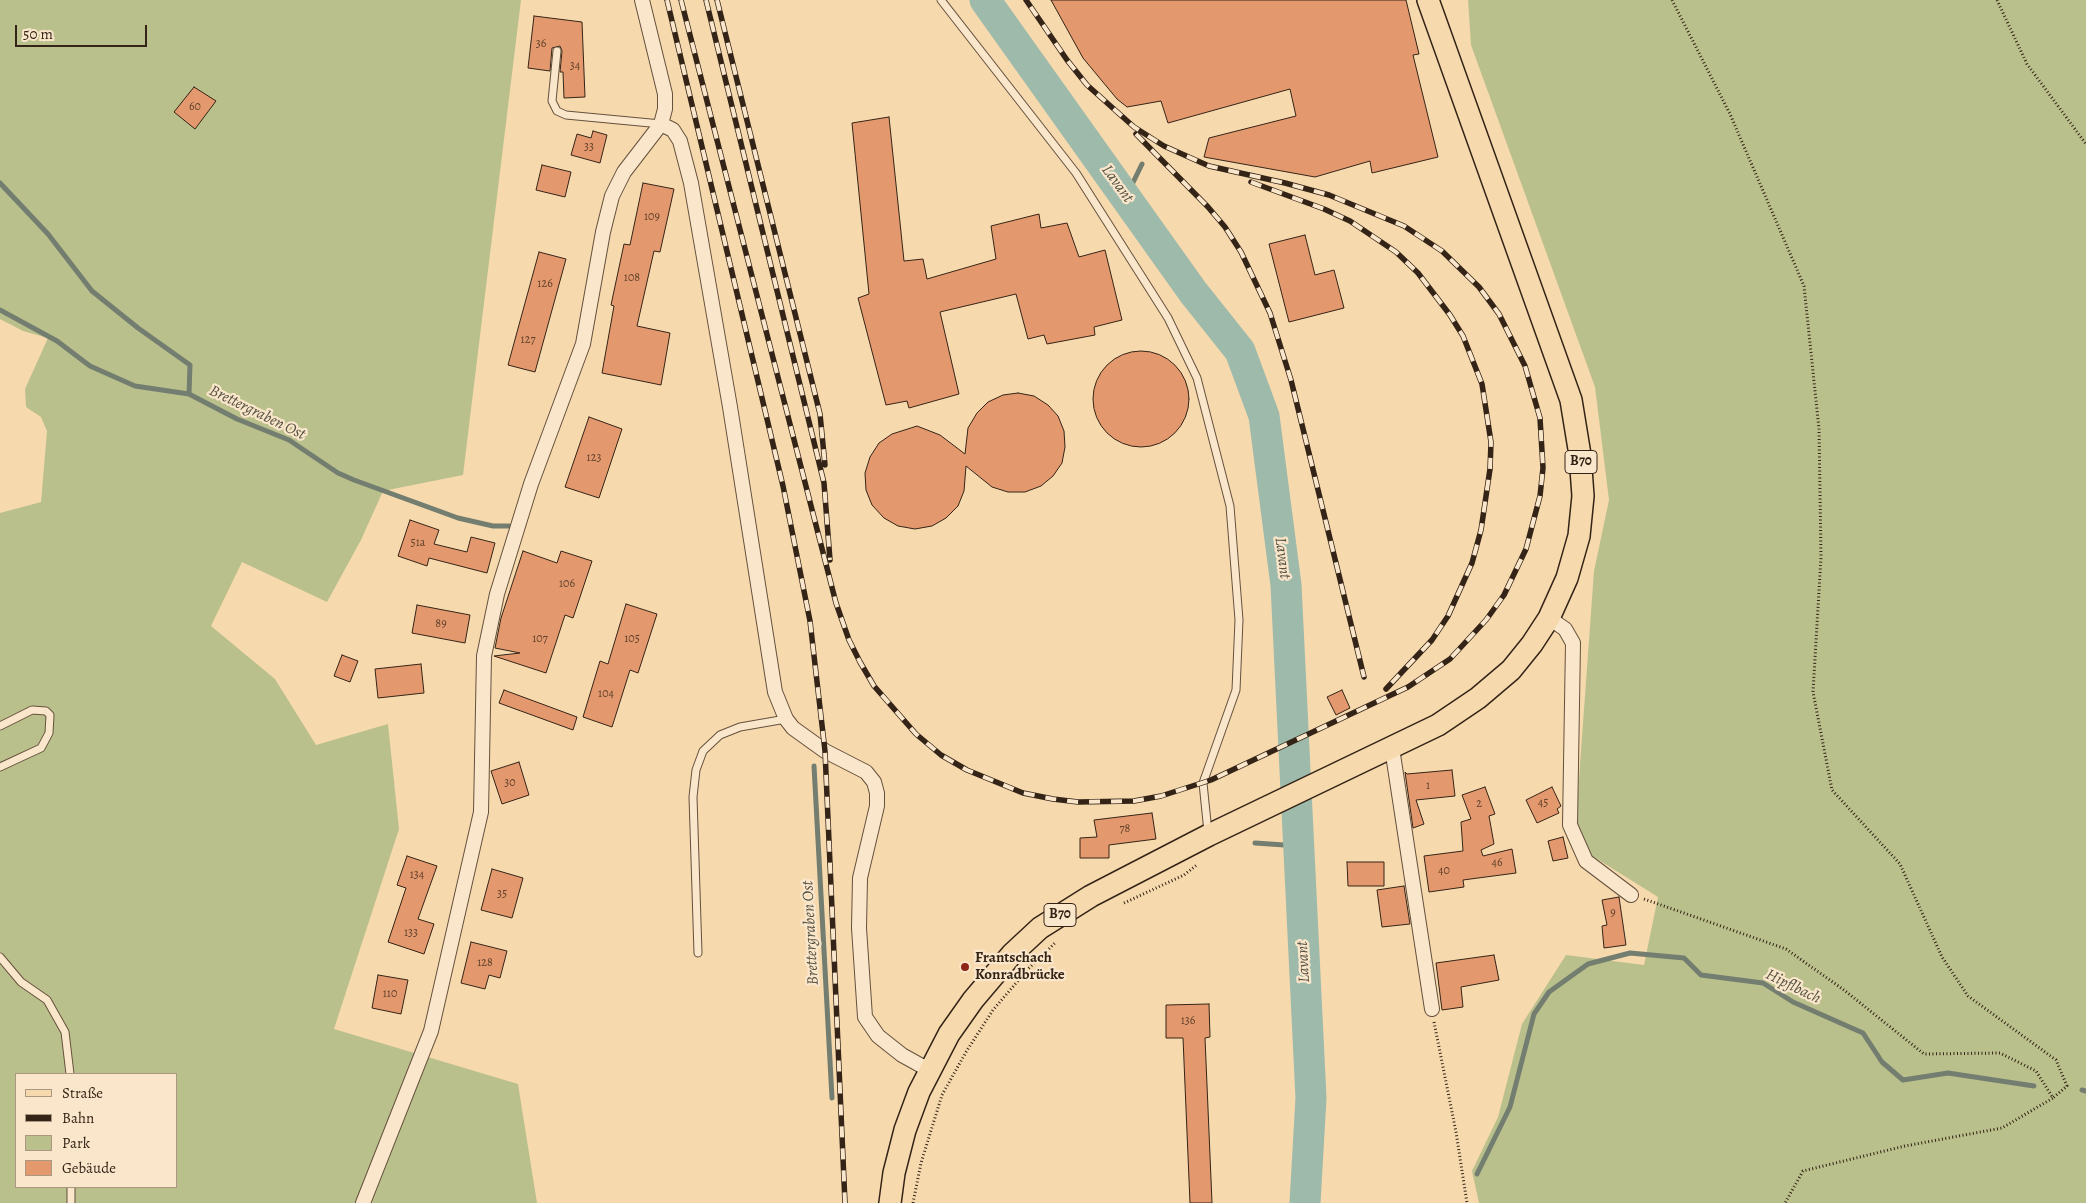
<!DOCTYPE html>
<meta charset="utf-8">
<style>
body{margin:0}
#map{position:relative;width:2086px;height:1203px;overflow:hidden;background:#f7d9ae;font-family:Alegreya,serif}
canvas{display:block}
.legend{position:absolute;left:15px;top:1073px;width:162px;height:115px;box-sizing:border-box;background:#fae6ca;border:1px solid #ab9882;margin:0;padding:6px 9px;list-style:none;font-size:15px;color:#342417}
.legend li{display:flex;align-items:center;gap:10px;height:25px}
.legend b{width:25px;border:1px solid #ab9882}
.scale{position:absolute;left:15px;top:25px;width:132px;height:22px;box-sizing:border-box;border:2px solid #342417;border-top:0;padding-left:6px;font-size:15px;line-height:18px;white-space:nowrap;color:#342417;-webkit-text-stroke:4px #fae6ca;paint-order:stroke}
</style>
<div id="map">
<canvas width="2086" height="1203"></canvas>
<ul class="legend">
<li><b style="height:6px;background:#f7d9ae"></b>Straße</li>
<li><b style="height:6px;background:#342417"></b>Bahn</li>
<li><b style="height:14px;background:#bac08c"></b>Park</li>
<li><b style="height:14px;background:#e3996d"></b>Gebäude</li>
</ul>
<div class="scale">50 m</div>
</div>
<script>
const g = document.querySelector('canvas').getContext('2d');
g.lineJoin = 'round';
function fillPath(path, color) {
  g.fillStyle = color;
  g.fill(path, 'evenodd');
}
function shape(rows) {
  const path = new Path2D();
  for (const r of rows) {
    if (r.length === 3) {
      path.moveTo(r[0] + r[2], r[1]);
      path.arc(r[0], r[1], r[2], 0, 2 * Math.PI);
      continue;
    }
    path.moveTo(r[0], r[1]);
    for (let i = 2; i < r.length; i += 2) path.lineTo(r[i], r[i + 1]);
  }
  return path;
}
function trace(path, color, width, dash) {
  g.strokeStyle = color;
  g.lineWidth = width;
  g.lineCap = dash ? 'butt' : 'round';
  g.setLineDash(dash || []);
  g.stroke(path);
}
function drawText(font, color, halo, rows, align = 'center') {
  g.font = font + ' Alegreya,serif';
  g.lineWidth = 4.5;
  g.setLineDash([]);
  g.textBaseline = 'middle';
  g.strokeStyle = halo;
  g.fillStyle = color;
  for (const [text, x, y, turn = 0] of rows) {
    g.save();
    g.translate(x, y);
    g.rotate((+turn || 0) * Math.PI / 180);
    g.textAlign = isNaN(turn) ? turn : align;
    if (halo) g.strokeText(text, 0, 0);
    g.fillText(text, 0, 0);
    g.restore();
  }
}
fillPath(shape([
 [0,0,521,0,463,475,383,491,361,540,327,602,242,562,211,626,275,679,316,745,388,724,399,829,334,1029,518,1084,537,1203,0,1203,0,513,41,502,47,431,41,417,26,407,25,389,48,338,23,331,0,319],
 [16,1074,176,1074,176,1187,16,1187],
 [1468,0,2086,0,2086,1203,1479,1203,1472,1171,1498,1117,1522,1024,1566,955,1644,965,1658,897,1589,854,1576,820,1594,571,1609,500,1595,387,1471,45]
]), '#bac08c');
trace(shape([
 [0,183,48,234,92,291,138,328,190,365,189,394],
 [1126,197,1142,164],
 [0,310,57,341,90,366,135,386,189,394,237,419,289,440,338,473,354,480,458,518,493,526,509,526],
 [814,766,832,1098],
 [1255,843,1299,846],
 [2082,1090,2086,1091],
 [1477,1174,1510,1107,1534,1014,1549,992,1588,964,1630,953,1684,958,1701,975,1763,983,1793,1002,1863,1033,1882,1062,1903,1080,1948,1073,2034,1086]
]), '#737e70', 5);
trace(shape([
 [985,0,1193,292,1240,351,1264,416,1286,585,1311,1098,1305,1203]
]), '#9dbaab', 31);
const building = shape([
 [1051,0,1406,0,1419,54,1413,55,1438,157,1372,173,1370,161,1315,177,1204,157,1209,138,1296,116,1290,89,1168,123,1161,101,1127,107,1117,99,1083,58,1051,0],
 [534,16,582,22,585,97,564,98,563,72,560,72,562,51,560,46,552,48,550,71,528,68,534,16],
 [194,87,216,101,195,129,174,112,194,87],
 [889,117,904,261,923,259,927,279,996,259,991,226,1039,214,1041,228,1067,223,1079,257,1105,250,1122,320,1094,327,1095,335,1047,344,1044,335,1028,339,1016,294,940,312,959,394,909,408,907,401,886,405,858,298,869,294,852,123,889,117],
 [593,131,607,135,600,163,571,155,577,134,591,138,593,131],
 [542,165,571,172,565,197,536,190,542,165],
 [643,183,674,189,660,252,654,251,637,326,670,333,661,385,602,373,614,306,611,305,624,244,630,245,643,183],
 [1305,235,1315,275,1334,270,1344,308,1289,322,1269,244,1305,235],
 [539,252,566,259,535,372,508,365,539,252],
 [1141,399,48],
 [1018,393,1034,396,1048,405,1058,416,1064,431,1065,447,1062,463,1053,476,1041,486,1025,492,1008,492,992,487,966,466,964,491,958,506,946,518,932,526,915,529,898,526,884,518,872,505,866,490,865,473,870,457,879,443,892,434,917,426,940,435,965,454,968,428,977,413,988,402,1003,395,1018,393],
 [589,417,622,429,599,498,565,487,589,417],
 [410,520,439,530,434,544,467,552,471,537,495,543,487,573,429,558,427,566,398,556,410,520],
 [523,551,557,563,561,551,592,561,573,618,565,615,546,673,494,656,520,653,495,648,501,618,523,551],
 [626,604,657,614,638,673,630,670,612,727,583,717,600,661,608,664,626,604],
 [417,605,470,615,465,643,412,633,417,605],
 [342,655,358,661,350,682,334,676,342,655],
 [421,664,424,693,378,698,375,669,421,664],
 [504,690,577,717,573,730,499,703,504,690],
 [1342,690,1350,708,1336,715,1327,697,1342,690],
 [519,762,529,795,502,804,491,771,519,762],
 [1452,770,1455,796,1416,800,1424,824,1413,828,1405,772,1407,774,1452,770],
 [1485,787,1495,814,1489,816,1494,844,1481,850,1483,856,1512,849,1516,873,1463,880,1464,887,1429,892,1424,856,1463,851,1461,822,1471,819,1462,795,1485,787],
 [1552,787,1561,806,1557,809,1559,813,1537,823,1526,800,1552,787],
 [1152,813,1156,839,1109,845,1109,858,1080,858,1080,838,1097,837,1094,820,1152,813],
 [1563,837,1568,858,1553,861,1548,841,1563,837],
 [407,856,437,866,418,919,434,924,424,954,388,942,406,888,397,885,407,856],
 [1347,862,1384,862,1384,886,1348,886,1347,862],
 [492,869,523,878,512,918,481,910,492,869],
 [1404,886,1410,924,1382,927,1377,890,1404,886],
 [1619,897,1626,945,1604,948,1602,926,1607,925,1602,900,1619,897],
 [471,942,507,951,500,978,489,975,485,989,461,983,471,942],
 [1494,955,1499,980,1461,987,1463,1007,1442,1010,1436,963,1494,955],
 [378,975,408,980,401,1014,372,1008,378,975],
 [1209,1004,1210,1037,1205,1038,1212,1203,1190,1203,1183,1038,1166,1038,1166,1005,1209,1004]
]);
fillPath(building, '#e3996d');
trace(building, '#342417', 1);
const lane = shape([
 [941,0,1076,173,1168,318,1197,378,1230,506,1239,620,1236,690,1203,783,1208,832],
 [557,51,552,101,557,111,566,115,661,124],
 [0,726,32,710,46,711,50,715,49,733,41,748,0,767],
 [698,953,693,797,696,770,703,751,720,735,740,727,786,719],
 [0,957,21,982,47,1000,65,1032,70,1074],
 [71,1187,71,1203]
]);
const street = shape([
 [661,124,673,130,680,141,691,183,730,407,775,692,786,719,793,728,825,751,866,772,874,782,877,793,877,806,860,878,859,928,865,1017,878,1036,902,1055,929,1070],
 [1549,618,1565,629,1573,643,1570,825,1586,861,1631,895],
 [1392,748,1432,1009],
 [363,1203,431,1031,481,812,484,656,497,594,531,484,583,344,603,232,612,196,624,172,661,124,665,109,665,94,642,0]
]);
const primary = shape([
 [890,1203,894,1173,905,1130,919,1092,949,1034,973,1000,1012,954,1040,928,1091,896,1209,835,1438,725,1478,698,1511,670,1532,644,1549,618,1567,578,1579,536,1583,496,1580,455,1571,400,1428,0]
]);
trace(lane, '#65513d', 9);
trace(street, '#65513d', 16);
trace(primary, '#342417', 24);
trace(shape([
 [1672,0,1730,114,1804,286,1819,429,1821,557,1813,692,1832,790,1900,864,1942,957,1968,996,2056,1060,2067,1086,2053,1098],
 [1997,0,2027,64,2086,144],
 [1644,899,1786,949,1844,990,1924,1054,2000,1053,2036,1071,2053,1098,2002,1128,1905,1146,1803,1171,1785,1203],
 [1124,903,1184,875,1198,864],
 [1434,1022,1456,1132,1467,1203],
 [913,1203,921,1163,942,1095,966,1052,993,1010,1028,969,1056,942]
]), '#342417', 3, [1, 2.5]);
trace(lane, '#fae6ca', 7);
trace(street, '#fae6ca', 14);
trace(primary, '#f7d9ae', 21);
const rail = shape([
 [667,0,783,486,810,621,825,751,845,1203],
 [681,0,836,603,849,640,860,662,874,686,916,734,941,755,967,770,1023,793,1053,799,1078,802,1134,801,1161,796,1211,780,1408,687,1450,659,1486,620,1504,595,1526,549,1540,496,1543,468,1540,418,1525,366,1499,314,1479,287,1442,251,1404,226,1329,195,1285,183,1209,166,1164,146,1134,127,1087,85,1067,60,1026,0],
 [706,0,824,483,830,560],
 [717,0,820,414,825,465],
 [1136,134,1208,207,1225,227,1241,252,1270,313,1291,380,1364,677],
 [1251,182,1324,209,1350,221,1396,252,1418,273,1450,315,1463,336,1482,384,1491,442,1490,469,1481,530,1472,563,1448,616,1432,640,1386,689]
]);
trace(rail, '#342417', 5.5);
trace(rail, '#fae6ca', 4, [11]);
for (const [x, y, r, color] of [
 [965,967,5,"#8f2418"]
]) {
  const dot = new Path2D();
  dot.arc(x, y, r, 0, 2 * Math.PI);
  g.fillStyle = color;
  g.fill(dot);
  trace(dot, '#fae6ca', 2);
}
drawText('12px', '#60412c', null, [
 ["36",541,44],
 ["34",575,66],
 ["60",195,107],
 ["33",589,147],
 ["109",652,217],
 ["108",632,278],
 ["126",545,284],
 ["127",528,340],
 ["123",594,458],
 ["51a",418,543],
 ["106",567,584],
 ["89",441,624],
 ["107",540,639],
 ["105",632,639],
 ["104",606,694],
 ["30",510,783],
 ["1",1428,786],
 ["45",1543,803],
 ["2",1479,804],
 ["78",1125,829],
 ["46",1497,863],
 ["40",1444,871],
 ["134",417,875],
 ["35",502,894],
 ["9",1613,913],
 ["133",411,933],
 ["128",485,963],
 ["110",390,994],
 ["136",1188,1021]
]);
for (const [x, y, w] of [
 [1581,462,32],
 [1060,915,32]
]) {
  const box = new Path2D();
  box.roundRect(x - w / 2, y - 11.5, w, 23, 4);
  g.fillStyle = '#fae6ca';
  g.fill(box);
  trace(box, '#342417', 1);
}
drawText('bold 14px', '#342417', null, [
 ["B70",1581,462],
 ["B70",1060,915]
]);
drawText('bold 15px', '#342417', '#fae6ca', [
 ["Frantschach",975,958],
 ["Konradbrücke",975,975]
], 'left');
drawText('italic 16px', '#545143', '#fae6ca', [
 ["Lavant",1117,184,54],
 ["Brettergraben Ost",257,413,26],
 ["Lavant",1282,558,83],
 ["Brettergraben Ost",811,933,-93],
 ["Lavant",1304,962,-93],
 ["Hipflbach",1793,987,26]
]);
</script>
